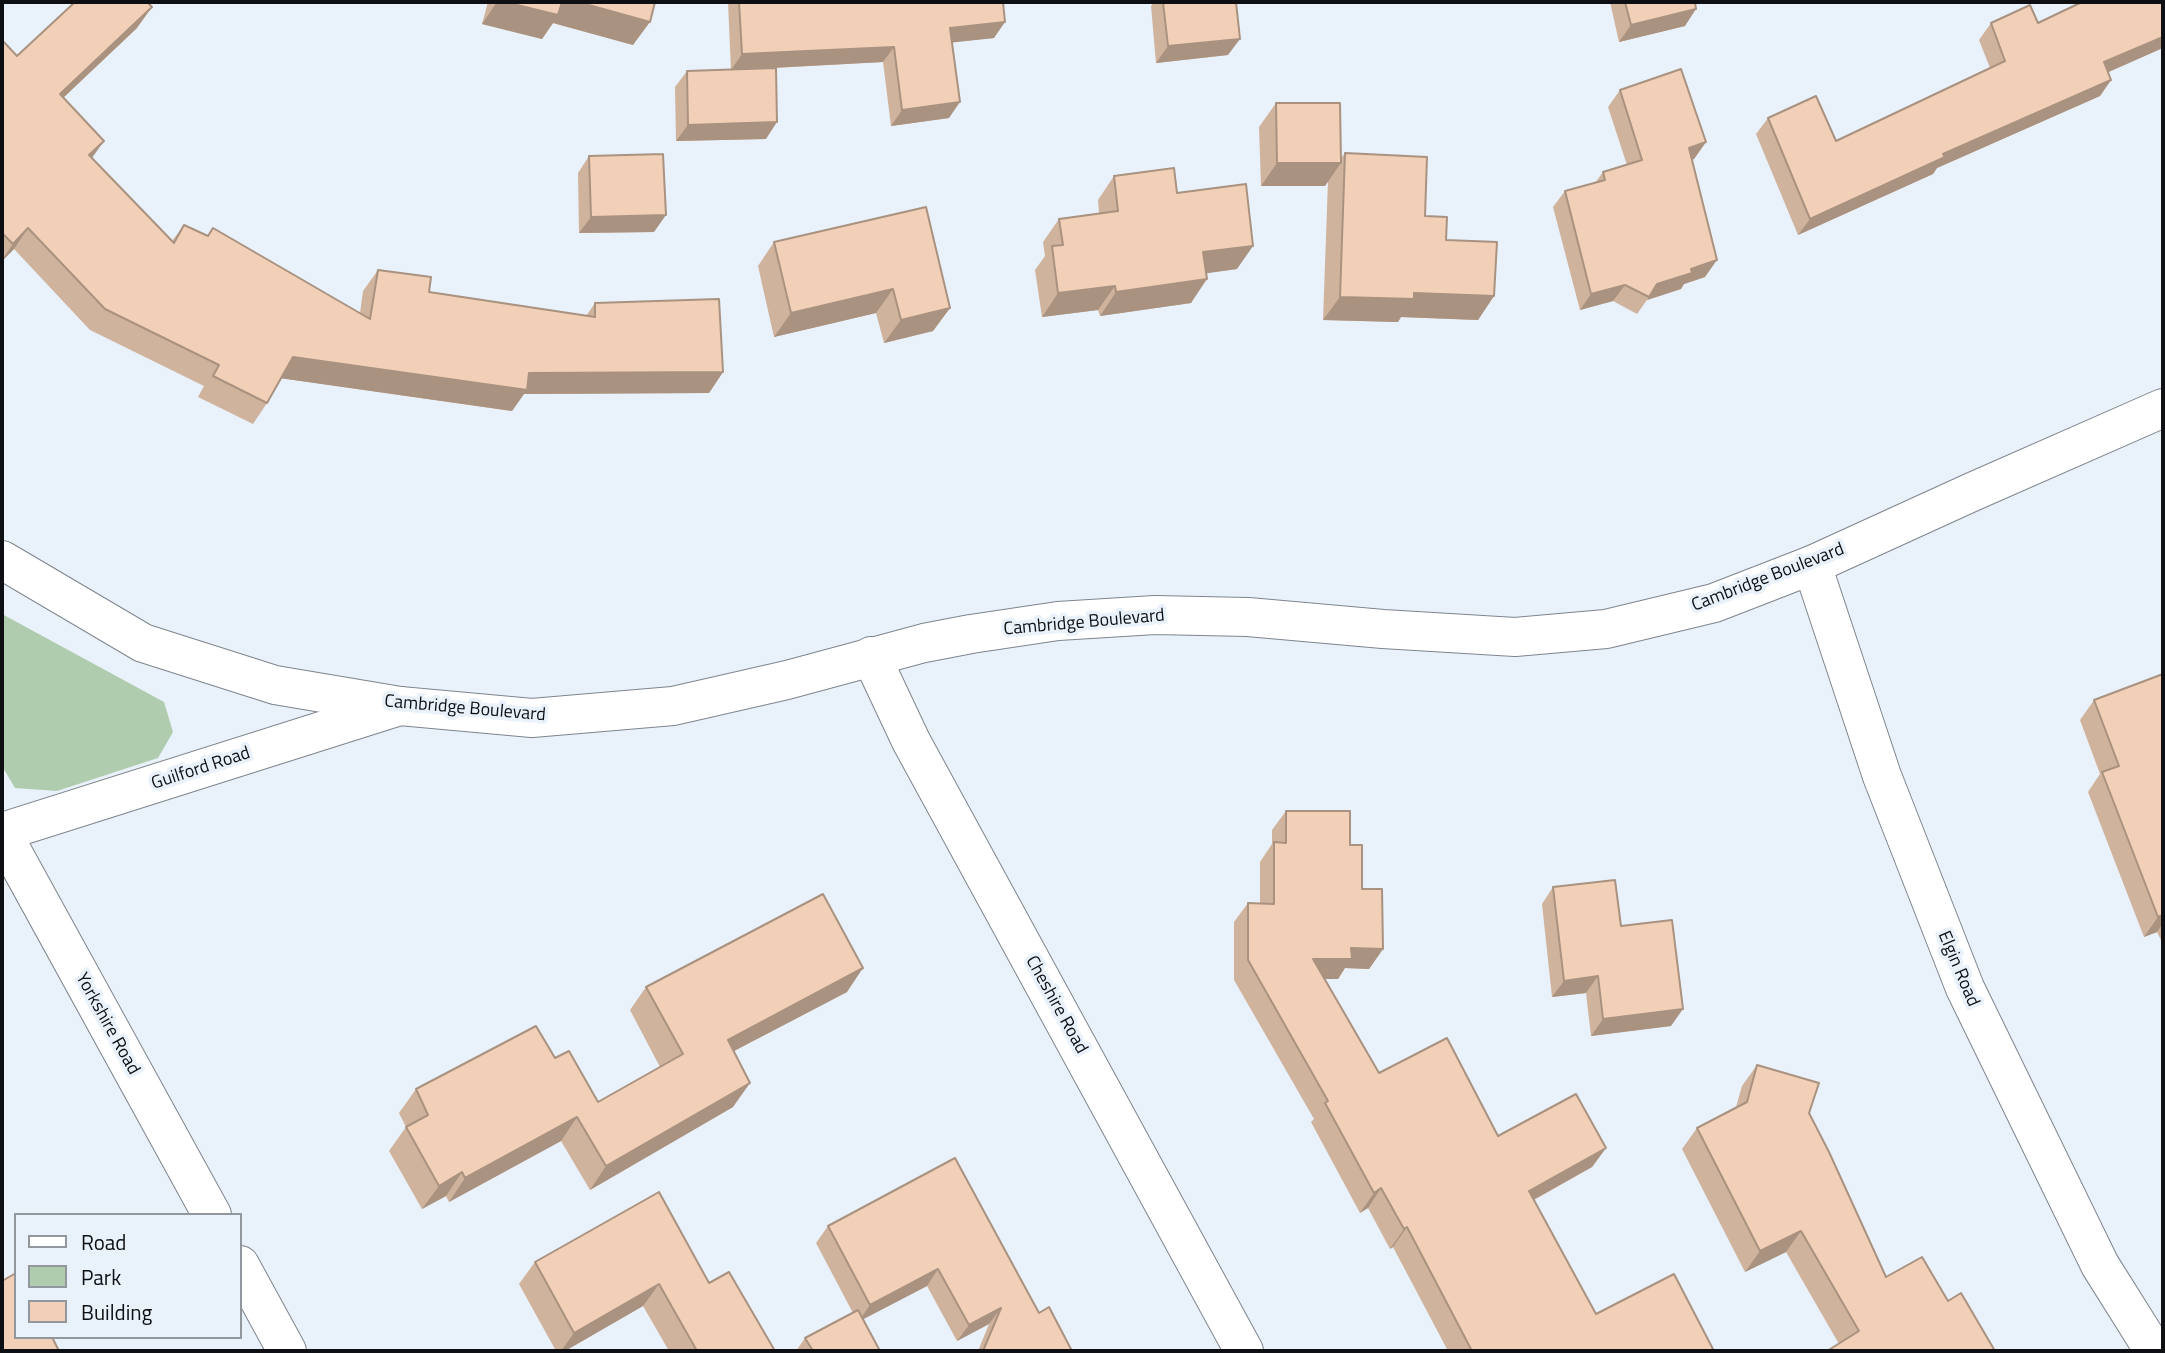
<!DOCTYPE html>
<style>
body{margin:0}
#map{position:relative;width:2165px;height:1353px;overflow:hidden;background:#e9f1fa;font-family:"Titillium Web",sans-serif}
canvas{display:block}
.frame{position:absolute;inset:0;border:4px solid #0d0f12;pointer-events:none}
.legend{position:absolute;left:14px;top:1213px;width:228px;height:126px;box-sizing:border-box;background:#e9f1fa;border:2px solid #91979d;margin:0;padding:9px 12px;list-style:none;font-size:21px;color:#0d0f12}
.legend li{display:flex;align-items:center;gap:14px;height:35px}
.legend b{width:35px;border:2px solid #91979d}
</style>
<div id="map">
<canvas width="2165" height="1353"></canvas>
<div class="frame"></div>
<ul class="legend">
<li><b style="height:9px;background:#fff"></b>Road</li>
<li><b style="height:19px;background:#b0ccae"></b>Park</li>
<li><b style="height:19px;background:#f2d0b7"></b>Building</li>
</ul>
</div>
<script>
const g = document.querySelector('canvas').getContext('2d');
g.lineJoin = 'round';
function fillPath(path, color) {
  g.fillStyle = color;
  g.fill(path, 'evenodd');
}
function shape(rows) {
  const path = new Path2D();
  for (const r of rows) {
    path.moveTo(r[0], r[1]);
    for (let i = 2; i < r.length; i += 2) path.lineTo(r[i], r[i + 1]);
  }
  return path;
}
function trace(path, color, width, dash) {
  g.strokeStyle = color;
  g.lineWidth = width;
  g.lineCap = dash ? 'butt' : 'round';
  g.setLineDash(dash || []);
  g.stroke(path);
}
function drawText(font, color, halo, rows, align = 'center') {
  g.font = font + ' "Titillium Web",sans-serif';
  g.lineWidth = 7;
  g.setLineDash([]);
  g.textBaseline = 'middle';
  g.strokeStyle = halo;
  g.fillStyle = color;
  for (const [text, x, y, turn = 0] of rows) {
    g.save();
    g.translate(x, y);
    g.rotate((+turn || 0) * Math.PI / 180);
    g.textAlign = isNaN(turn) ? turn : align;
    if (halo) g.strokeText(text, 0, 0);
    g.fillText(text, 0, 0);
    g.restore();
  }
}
fillPath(shape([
 [2,614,164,702,173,732,158,758,57,791,15,788,2,766]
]), '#b0ccae');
const minor = shape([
 [1812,565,1882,776,1965,988,2100,1265,2154,1351],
 [871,656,911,741,1244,1351],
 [2,832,400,706],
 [2,833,212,1215],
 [240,1265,287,1351]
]);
const tertiary = shape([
 [2,560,143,643,275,685,400,706,532,718,673,706,787,680,924,643,971,634,1058,621,1155,615,1248,617,1383,629,1515,637,1606,629,1714,603,1812,565,1972,492,2163,408]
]);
trace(minor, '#7e858d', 40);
trace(tertiary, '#7e858d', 40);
trace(minor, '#fff', 38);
trace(tertiary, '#fff', 38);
fillPath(shape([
 [488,2,655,2,633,45,553,23,542,39,482,24],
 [728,2,1019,2,1003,3,994,38,952,42,949,118,891,126,883,62,756,69,766,139,676,141,675,87,687,71,731,70],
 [1154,2,1236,2,1228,55,1156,63,1151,6],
 [1610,2,1695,2,1685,26,1619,42],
 [1991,23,2038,23,2108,72,2111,80,2100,96,1937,168,1933,174,1798,235,1756,134,1768,118,1836,141,1990,68,1979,40],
 [137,28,63,98,92,158,172,241,184,225,207,236,213,228,360,313,363,291,378,270,429,292,586,316,595,303,723,372,709,393,524,394,512,411,281,378,267,403,253,424,198,397,204,386,90,330,14,249,2,261,2,40,17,56],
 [1620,90,1706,142,1694,159,1692,160,1705,277,1684,284,1681,289,1647,300,1637,314,1613,301,1580,310,1553,207,1565,191,1595,183,1603,172,1627,165,1608,107],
 [1276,103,1341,158,1345,153,1425,216,1494,296,1478,320,1401,317,1398,322,1323,320,1328,181,1325,186,1261,186,1259,127],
 [589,156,654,232,579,233,578,173],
 [1114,176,1177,193,1237,269,1206,273,1191,303,1100,316,1098,310,1042,317,1035,270,1045,256,1043,242,1059,219,1099,213,1098,200],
 [774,242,950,308,933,331,884,343,876,313,774,337,758,266],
 [2163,674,2163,944,2157,932,2144,937,2088,792,2100,774,2080,720,2094,700],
 [1286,811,1350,845,1362,889,1383,949,1369,969,1345,968,1338,979,1324,979,1379,1073,1498,1136,1606,1148,1592,1167,1534,1200,1596,1314,1714,1351,1448,1351,1393,1247,1390,1249,1368,1208,1360,1213,1311,1122,1314,1119,1234,980,1234,922,1248,903,1260,903,1260,862,1272,844,1272,830],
 [1553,887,1621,926,1671,1026,1591,1036,1586,993,1552,997,1542,904],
 [646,987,847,992,734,1051,733,1107,590,1190,561,1141,449,1202,446,1196,422,1209,389,1151,406,1127,399,1113,416,1089,555,1058,598,1102,660,1067,630,1010],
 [1757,1065,1809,1113,1886,1277,1948,1301,1995,1351,1839,1344,1786,1252,1745,1272,1682,1149,1697,1128,1736,1107,1742,1086],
 [955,1158,1039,1313,1072,1351,978,1351,989,1324,957,1341,927,1286,863,1319,880,1351,796,1351,805,1338,853,1313,816,1243,828,1226],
 [535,1262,709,1283,775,1351,669,1351,643,1306,565,1351,556,1351,519,1284]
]), '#d0b39d');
fillPath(shape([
 [497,2,578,2,650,22,633,45,553,23,542,39,482,24],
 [152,7,137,28,45,115,60,94],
 [1696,9,1685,26,1619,42,1631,25],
 [1005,22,994,38,939,44,950,28],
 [2163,37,2163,48,2093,79,2104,62],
 [1240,39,1228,55,1156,63,1168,46],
 [894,47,883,62,731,70,742,54],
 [2111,80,2100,96,1937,168,1933,174,1798,235,1810,219,1943,154],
 [960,102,949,118,891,126,902,110],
 [777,122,766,139,676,141,688,125],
 [104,141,89,162,89,155],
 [1706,142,1694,159,1677,165,1689,148],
 [1277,163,1341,163,1325,186,1261,186],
 [666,215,654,232,579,233,591,217],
 [28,228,14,249,2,261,2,260,13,244],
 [1253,246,1237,269,1187,276,1203,252],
 [1717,260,1705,277,1684,284,1681,289,1647,300,1657,284,1691,269],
 [1207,279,1191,303,1100,316,1116,292],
 [1625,285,1613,301,1580,310,1591,294],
 [1115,286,1098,310,1042,317,1058,293],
 [893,289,876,313,774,337,791,313],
 [1414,293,1494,296,1478,320,1401,317,1398,322,1323,320,1340,297],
 [950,308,933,331,884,343,901,320],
 [293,357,529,373,723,372,709,393,524,394,512,411,279,378],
 [2163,915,2163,923,2157,932,2144,937,2158,917],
 [1351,948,1383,949,1369,969,1345,968,1338,979,1299,979,1313,959],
 [863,968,847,992,711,1063,728,1040],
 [1598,976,1586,993,1552,997,1564,981],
 [1683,1009,1671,1026,1591,1036,1603,1019],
 [750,1083,733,1107,590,1190,606,1166],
 [577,1117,561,1141,449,1202,465,1178],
 [1606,1148,1592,1167,1515,1210,1529,1191],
 [462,1172,446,1196,422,1209,439,1186],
 [1381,1188,1368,1208,1360,1213,1374,1193],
 [1407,1227,1393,1247,1390,1249,1404,1229],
 [1801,1231,1786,1252,1745,1272,1760,1251],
 [938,1269,927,1286,858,1322,870,1305],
 [659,1284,643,1306,565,1351,561,1351,574,1333],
 [1001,1308,989,1324,957,1341,969,1325]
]), '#a99280');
const building = shape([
 [75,2,147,2,152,7,60,94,104,141,89,155,174,243,184,225,208,236,213,228,370,319,378,270,431,277,429,292,595,317,595,303,719,299,723,372,529,373,527,390,293,357,267,403,213,376,219,365,105,309,28,228,13,244,2,233,2,40,17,56,75,2],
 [505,2,562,2,558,15,505,2],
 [578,2,655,2,650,22,578,2],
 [739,2,1003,2,1005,22,950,28,960,102,902,110,894,47,742,54,739,2],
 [1163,2,1236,2,1240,39,1168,46,1163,2],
 [1625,2,1695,2,1696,9,1631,25,1625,2],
 [2082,2,2163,2,2163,37,2104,62,2111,80,1943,154,1945,157,1810,219,1768,118,1816,96,1836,141,2005,61,1991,23,2030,5,2038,23,2082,2],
 [776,68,777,122,688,125,687,71,776,68],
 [1681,69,1706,142,1689,148,1717,260,1691,269,1692,273,1657,284,1649,297,1625,285,1591,294,1565,191,1605,180,1603,172,1642,160,1620,90,1681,69],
 [1276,103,1340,103,1341,163,1277,163,1276,103],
 [1345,153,1427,157,1425,216,1447,217,1446,240,1497,242,1494,296,1414,293,1414,299,1340,297,1345,153],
 [663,154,666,215,591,217,589,156,663,154],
 [1174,168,1177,193,1246,184,1253,246,1203,252,1207,279,1116,292,1115,286,1058,293,1052,246,1063,245,1059,219,1118,211,1114,176,1174,168],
 [926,207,950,308,901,320,893,289,791,313,774,242,926,207],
 [2163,674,2163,915,2158,917,2102,772,2119,766,2094,700,2163,674],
 [1286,811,1350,811,1350,845,1362,845,1362,889,1382,889,1383,949,1351,948,1352,959,1313,959,1379,1073,1447,1038,1498,1136,1576,1094,1606,1148,1529,1191,1596,1314,1674,1274,1714,1351,1472,1351,1407,1227,1404,1229,1381,1188,1374,1193,1325,1103,1328,1101,1248,960,1248,903,1274,904,1274,842,1286,843,1286,811],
 [1615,880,1621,926,1672,920,1683,1009,1603,1019,1598,976,1564,981,1553,887,1615,880],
 [823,894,863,968,728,1040,750,1083,606,1166,577,1117,465,1178,462,1172,439,1186,406,1127,428,1115,416,1089,536,1026,555,1058,569,1051,598,1102,683,1054,646,987,823,894],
 [1757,1065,1819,1083,1809,1113,1829,1152,1886,1277,1922,1257,1948,1301,1961,1293,1995,1351,1827,1351,1859,1331,1801,1231,1760,1251,1697,1128,1747,1102,1757,1065],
 [955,1158,1039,1313,1049,1307,1072,1351,983,1351,1001,1308,969,1325,938,1269,870,1305,828,1226,955,1158],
 [659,1192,709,1283,729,1272,775,1351,697,1351,659,1284,574,1333,535,1262,659,1192],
 [16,1273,16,1337,52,1337,59,1351,2,1351,2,1281,16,1273],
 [858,1310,880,1351,813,1351,805,1338,858,1310]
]);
fillPath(building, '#f2d0b7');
trace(building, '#a99280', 2);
drawText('18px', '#0d0f12', '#e9f1fa', [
 ["Cambridge Boulevard",1768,578,-21],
 ["Cambridge Boulevard",1084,623,-5],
 ["Cambridge Boulevard",465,709,5],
 ["Guilford Road",201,769,-18],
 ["Elgin Road",1958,969,67],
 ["Cheshire Road",1056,1005,61],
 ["Yorkshire Road",107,1024,61]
]);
</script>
